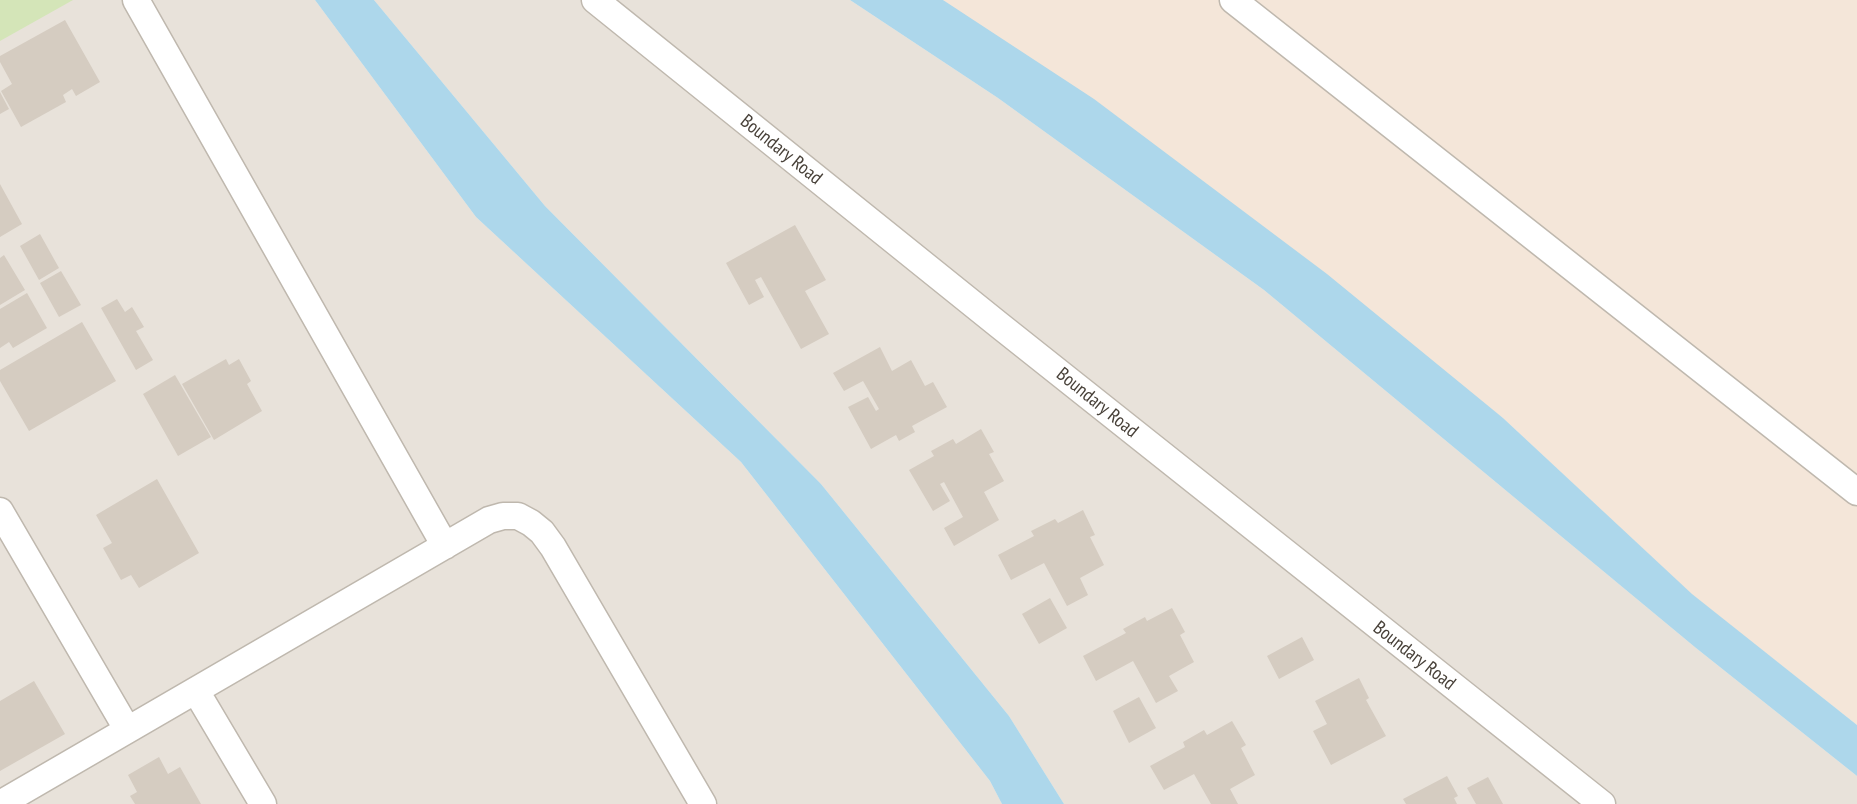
<!DOCTYPE html>
<style>
body{margin:0}
canvas{display:block;background:#f4f1eb}
</style>
<canvas width="1857" height="804"></canvas>
<script>
const g = document.querySelector('canvas').getContext('2d');
g.lineJoin = 'round';
function fillPath(path, color) {
  g.fillStyle = color;
  g.fill(path, 'evenodd');
}
function shape(rows) {
  const path = new Path2D();
  for (const r of rows) {
    path.moveTo(r[0], r[1]);
    for (let i = 2; i < r.length; i += 2) path.lineTo(r[i], r[i + 1]);
  }
  return path;
}
function trace(path, color, width, dash) {
  g.strokeStyle = color;
  g.lineWidth = width;
  g.lineCap = dash ? 'butt' : 'round';
  g.setLineDash(dash || []);
  g.stroke(path);
}
function drawText(font, color, halo, rows, align = 'center') {
  g.font = font + ' "PT Sans Narrow",sans-serif';
  g.lineWidth = 4;
  g.setLineDash([]);
  g.textBaseline = 'middle';
  g.strokeStyle = halo;
  g.fillStyle = color;
  for (const [text, x, y, turn = 0] of rows) {
    g.save();
    g.translate(x, y);
    g.rotate((+turn || 0) * Math.PI / 180);
    g.textAlign = isNaN(turn) ? turn : align;
    if (halo) g.strokeText(text, 0, 0);
    g.fillText(text, 0, 0);
    g.restore();
  }
}
fillPath(shape([
 [0,0,315,0,476,217,741,462,990,781,1002,804,0,804],
 [374,0,850,0,998,98,1264,290,1696,648,1857,776,1857,804,1064,804,1009,716,821,484,545,206]
]), '#e8e2da');
fillPath(shape([
 [943,0,1857,0,1857,725,1691,594,1503,418]
]), '#f4e6d9');
fillPath(shape([
 [0,0,73,0,0,41]
]), '#d4e5b8');
fillPath(shape([
 [315,0,374,0,545,206,821,484,1009,716,1064,804,1002,804,990,781,741,462,476,217],
 [850,0,943,0,1094,99,1327,274,1503,418,1692,594,1857,725,1857,776,1696,648,1264,290,998,98]
]), '#add7eb');
fillPath(shape([
 [65,20,100,82,76,96,72,89,63,95,66,102,21,127,1,91,12,84,0,62,0,56],
 [0,92,9,109,0,114],
 [0,184,22,224,0,237],
 [795,225,826,280,805,291,829,334,801,349,761,277,755,280,764,297,749,305,726,263],
 [40,234,59,268,39,280,20,246],
 [4,255,25,290,0,305,0,258],
 [61,271,81,305,59,317,40,283],
 [27,293,47,328,13,348,9,342,0,348,0,309],
 [117,299,125,312,132,307,144,327,136,331,153,360,136,370,101,308],
 [82,322,116,381,29,431,0,381,0,370],
 [880,347,892,371,911,360,925,386,933,382,947,407,912,426,915,432,899,441,896,435,871,449,848,407,868,397,876,411,879,409,863,381,844,391,833,373],
 [226,359,229,365,239,359,251,381,247,384,262,411,214,440,182,384],
 [175,375,211,437,178,456,143,394],
 [981,429,994,452,989,454,1004,481,984,492,999,520,954,546,944,528,963,517,944,482,940,484,950,501,933,511,909,470,934,456,931,451,953,439,956,444],
 [157,479,199,553,139,588,131,575,121,580,103,548,112,543,96,515],
 [1083,510,1095,535,1090,537,1104,565,1080,578,1088,595,1067,606,1044,563,1011,580,998,555,1034,536,1031,531,1055,519,1058,523],
 [1050,598,1067,628,1039,644,1022,614],
 [1172,608,1185,632,1180,635,1194,662,1169,676,1178,691,1156,703,1133,661,1096,681,1083,656,1126,633,1123,629,1145,617,1147,621],
 [1302,637,1314,660,1279,679,1267,656],
 [1359,678,1369,698,1366,700,1386,736,1331,765,1313,731,1327,724,1315,701],
 [34,681,65,734,0,771,0,701],
 [1139,697,1156,728,1129,743,1113,711],
 [1232,721,1246,745,1241,748,1255,775,1230,789,1238,804,1211,804,1194,774,1164,790,1150,766,1185,747,1183,742,1204,730,1207,735],
 [159,757,168,774,180,767,201,804,135,804,130,796,137,792,128,775],
 [1447,776,1458,796,1454,798,1457,804,1406,804,1403,799],
 [1488,777,1503,804,1476,804,1467,788]
]), '#d5ccc1');
const street = shape([
 [136,0,445,546],
 [595,0,999,325,1602,804],
 [1233,0,1857,492],
 [0,511,127,729],
 [196,691,263,804],
 [0,804,489,520,503,516,518,516,531,523,542,532,553,547,703,804]
]);
trace(street, '#bfb8ae', 29);
trace(street, '#fff', 26);
drawText('19px', '#484139', '#fff', [
 ["Boundary Road",781,150,39],
 ["Boundary Road",1097,403,39],
 ["Boundary Road",1414,656,38]
]);
</script>
